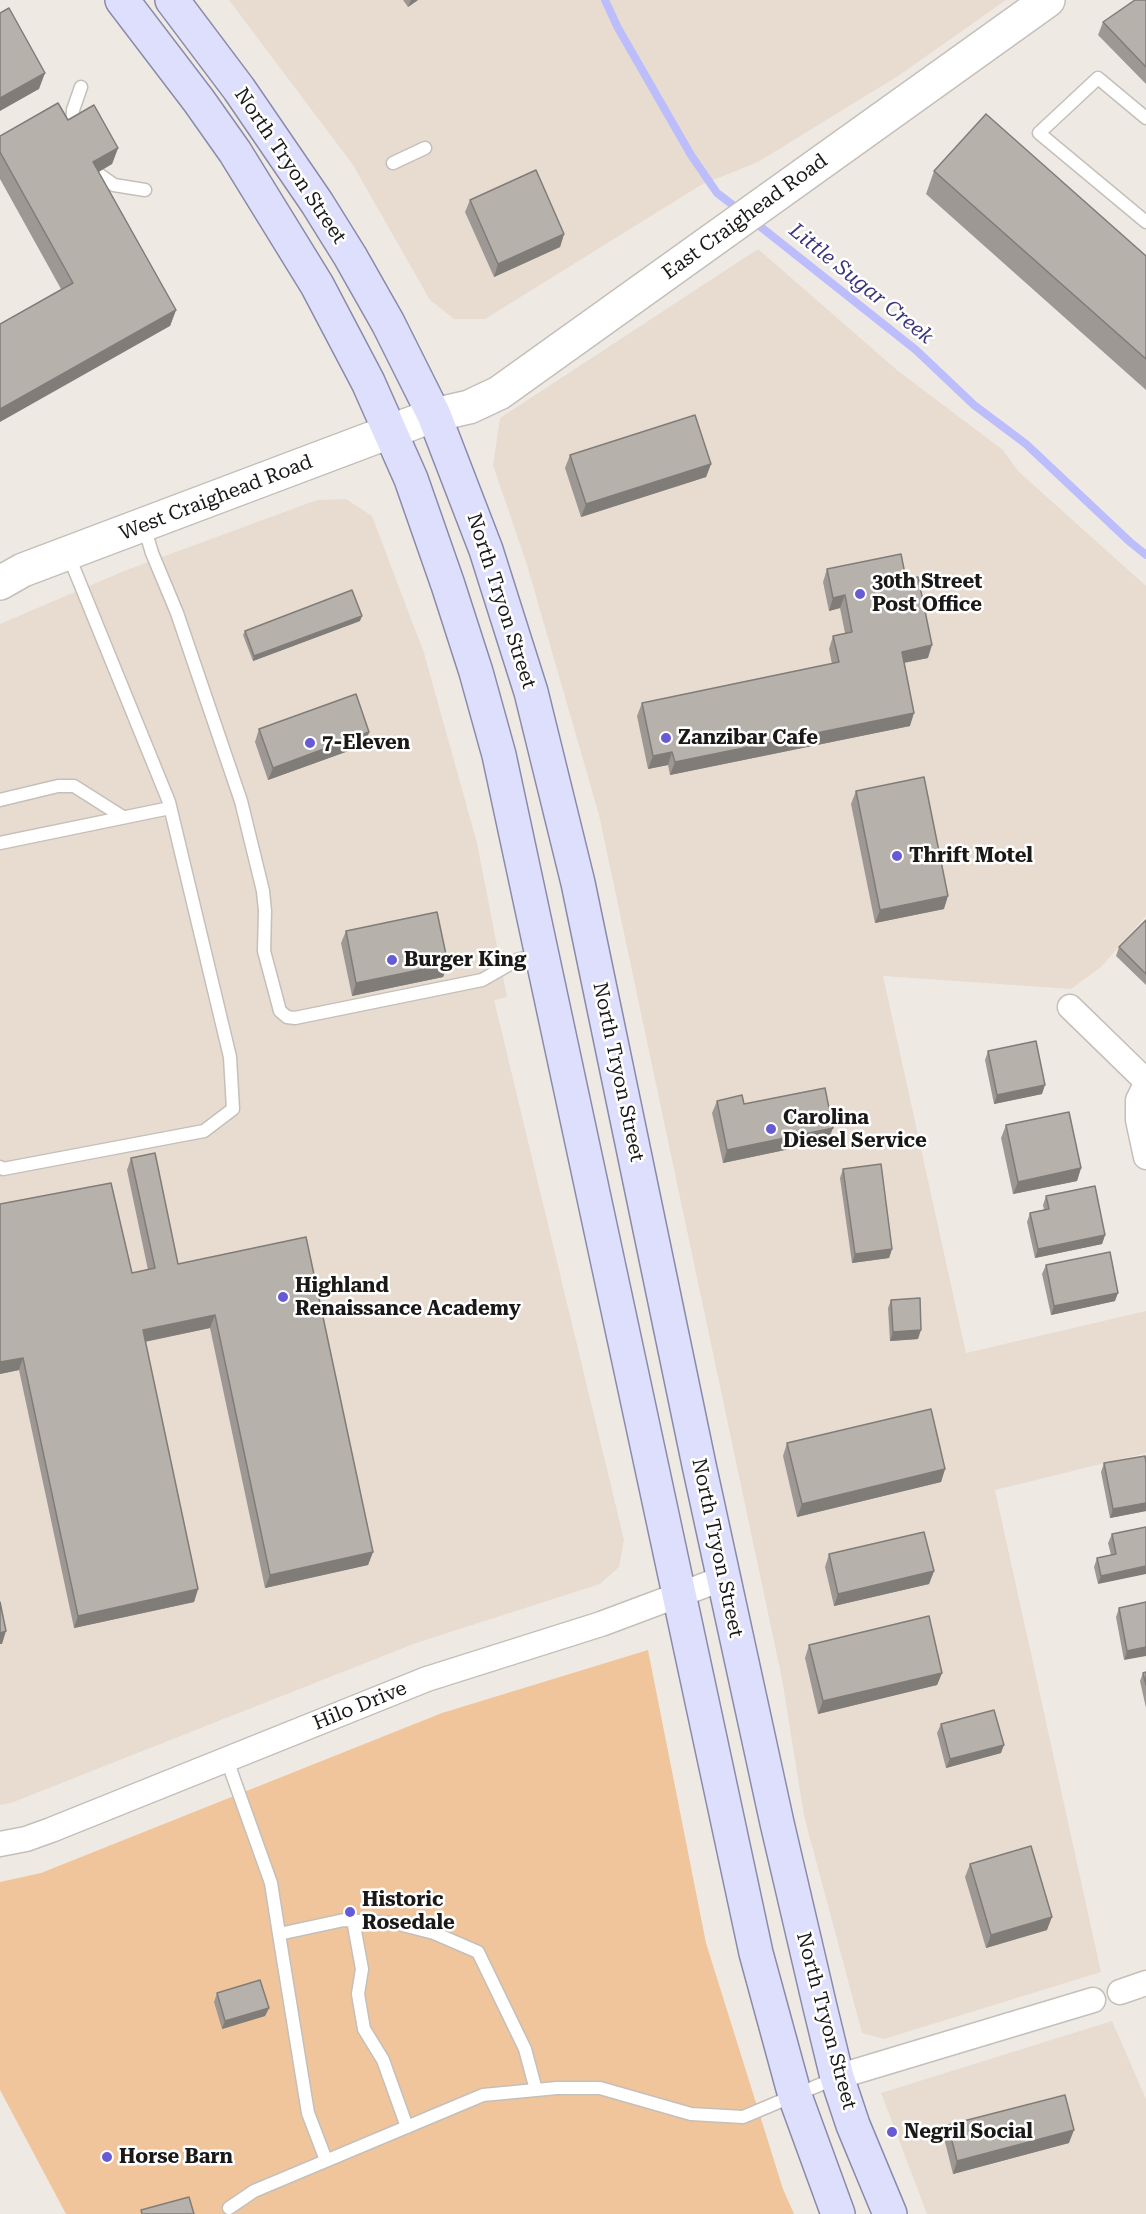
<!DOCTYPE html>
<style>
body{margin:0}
canvas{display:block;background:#efe9e3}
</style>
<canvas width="1146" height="2214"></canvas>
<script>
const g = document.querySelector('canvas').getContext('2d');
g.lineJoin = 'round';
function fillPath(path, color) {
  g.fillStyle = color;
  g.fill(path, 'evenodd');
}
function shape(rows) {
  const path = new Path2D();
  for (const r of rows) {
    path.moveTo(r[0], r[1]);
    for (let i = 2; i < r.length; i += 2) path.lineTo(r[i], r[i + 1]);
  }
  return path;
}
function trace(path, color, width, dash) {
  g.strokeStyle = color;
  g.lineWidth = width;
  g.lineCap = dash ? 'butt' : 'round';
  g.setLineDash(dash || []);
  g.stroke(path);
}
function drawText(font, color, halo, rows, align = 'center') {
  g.font = font + ' "Roboto Serif",serif';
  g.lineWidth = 5;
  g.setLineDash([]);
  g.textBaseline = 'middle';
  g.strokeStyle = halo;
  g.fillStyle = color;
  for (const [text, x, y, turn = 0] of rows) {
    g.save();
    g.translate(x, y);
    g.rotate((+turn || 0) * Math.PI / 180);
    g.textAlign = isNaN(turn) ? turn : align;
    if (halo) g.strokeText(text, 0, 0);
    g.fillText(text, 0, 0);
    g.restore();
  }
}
fillPath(shape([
 [229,0,1006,0,898,76,758,162,701,185,485,319,454,319,430,300,353,165],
 [758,249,898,371,1003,450,1018,471,1146,586,1146,916,1101,967,1071,989,883,976,966,1353,1146,1311,1146,1453,995,1490,1101,1972,884,2039,862,2033,804,1816,782,1679,599,815,527,565,493,465,500,418],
 [346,499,372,516,424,653,477,843,507,997,494,1000,624,1540,619,1567,600,1584,416,1643,11,1803,0,1805,0,624,124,571,317,500],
 [1112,2021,1146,2099,1146,2214,927,2214,881,2093]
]), '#e8dcd1');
fillPath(shape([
 [648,1650,706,1943,783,2189,794,2214,66,2214,0,2090,0,1882,41,1873,442,1713]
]), '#f0c59b');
trace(shape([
 [605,0,618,28,691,155,717,193,742,212],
 [752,220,916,350,974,405,1026,444,1130,542,1146,555]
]), '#bbbdfd', 8);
const lane = shape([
 [1146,118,1098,78,1039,133,1146,222],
 [72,130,73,110,81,87],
 [393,163,425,148],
 [97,173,114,185,145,190],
 [144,526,152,553,177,613,241,801,263,891,265,911,264,951,280,1011,287,1017,295,1018,482,980,517,960,539,954],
 [0,800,58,786,74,786,123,817],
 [0,843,170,808],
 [0,1167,3,1169,204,1131,233,1109,230,1057,169,802,68,554],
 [227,1760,271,1883,279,1934,344,1920,395,1923,434,1933,478,1952,525,2049,536,2090],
 [353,1920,362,1969,358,1994,364,2029,383,2060,407,2127],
 [279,1934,308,2113,326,2160],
 [229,2208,254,2191,483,2095,557,2088,600,2088,691,2114,743,2117,836,2078]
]);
const street = shape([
 [1070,1007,1146,1081],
 [1146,1084,1138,1100,1138,1120,1146,1157],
 [0,1844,26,1839,51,1830,427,1679,601,1624,724,1578],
 [1120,1992,1146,1983],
 [837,2077,1093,2000]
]);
const secondary = shape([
 [0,583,23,570,434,415,469,407,499,393,1048,0]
]);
const primary = shape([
 [122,0,199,101,235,152,317,285,368,382,411,479,448,585,476,672,499,755,756,1953,795,2096,838,2214],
 [172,0,239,89,317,203,350,256,388,323,434,415,486,550,531,692,578,883,699,1465,777,1823,820,2007,837,2077,853,2125,890,2214]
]);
trace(lane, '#c5bfb9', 15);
trace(street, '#c5bfb9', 27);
trace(secondary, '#c5bfb9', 36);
trace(primary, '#8a8bab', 36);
trace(lane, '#fff', 12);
trace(street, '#fff', 24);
trace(secondary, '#fff', 33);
trace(primary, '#dddffd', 33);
fillPath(shape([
 [403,0,418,0,408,7],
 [1146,0,1146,84,1098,35,1103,22],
 [68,120,118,148,112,164,99,172,176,310,170,326,61,289,0,179,0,136],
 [934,171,1146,256,1146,390,926,194],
 [470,200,564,234,560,247,494,277,465,212],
 [570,455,711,464,706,477,581,517,565,468],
 [827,569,906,579,928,658,904,663,910,726,670,775,668,765,648,769,637,716,642,703,832,664,829,649,833,636,845,633,840,608,829,611,823,582],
 [360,621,253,661,243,635,245,631],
 [259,729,369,732,365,745,268,780,255,742],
 [856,791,944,909,875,923,851,804],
 [1146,920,1146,985,1116,956,1119,947],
 [346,931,448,964,443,977,352,996,341,943],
 [988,1051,1042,1094,994,1104,985,1060],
 [717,1101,744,1104,828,1141,723,1163,712,1113],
 [1006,1125,1081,1168,1077,1181,1013,1194,1001,1138],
 [131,1158,178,1264,306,1237,373,1552,368,1565,265,1588,210,1328,145,1342,198,1589,194,1602,74,1628,19,1370,0,1374,132,1273,148,1270,127,1170],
 [843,1169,892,1249,889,1258,852,1263,840,1178],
 [1046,1196,1105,1235,1102,1244,1035,1258,1027,1222,1030,1213,1044,1210,1043,1205],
 [1046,1265,1115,1301,1051,1315,1042,1274],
 [891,1300,918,1339,890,1341,888,1308],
 [787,1443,945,1469,941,1482,797,1517,783,1456],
 [1104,1463,1146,1463,1146,1511,1110,1518,1101,1472],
 [1146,1527,1098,1584,1094,1567,1097,1558,1111,1555,1108,1543,1112,1534],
 [829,1554,934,1571,929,1584,834,1606,825,1567],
 [1146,1602,1124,1660,1116,1617,1119,1608],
 [809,1645,942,1673,937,1685,818,1714,805,1658],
 [1146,1672,1146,1708,1140,1681,1143,1673],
 [941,1724,1001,1753,946,1768,937,1733],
 [970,1864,1047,1930,986,1948,965,1877],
 [217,1993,269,2008,265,2016,222,2029,214,2002],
 [948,2125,1069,2143,953,2174,944,2138]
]), '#9d9894');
fillPath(shape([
 [411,0,418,0,408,7],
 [45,73,39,89,0,111,0,98],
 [118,148,112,164,87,178,93,162],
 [564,234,560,247,494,277,498,264],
 [176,310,170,326,0,422,0,409],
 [711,464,706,477,581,517,586,504],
 [845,595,840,608,829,611,833,598],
 [362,616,360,621,253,661,254,656],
 [932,645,928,658,897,664,902,652],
 [914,713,910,726,670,775,675,762],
 [369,732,365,745,268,780,273,768],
 [672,752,668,765,648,769,653,756],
 [948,896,944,909,875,923,880,910],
 [448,964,443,977,352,996,356,983],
 [1045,1085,1042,1094,994,1104,997,1095],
 [833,1128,828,1141,723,1163,727,1150],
 [1081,1168,1077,1181,1013,1194,1018,1182],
 [1105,1235,1102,1244,1035,1258,1038,1249],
 [892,1249,889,1258,852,1263,855,1254],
 [1118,1293,1115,1301,1051,1315,1054,1306],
 [215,1315,210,1328,138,1343,143,1330],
 [921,1330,918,1339,890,1341,893,1332],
 [23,1358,19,1370,0,1374,0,1362],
 [945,1469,941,1482,797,1517,802,1504],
 [1146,1503,1146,1511,1110,1518,1113,1509],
 [373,1552,368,1565,265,1588,270,1575],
 [1146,1566,1146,1574,1098,1584,1101,1576],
 [934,1571,929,1584,834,1606,838,1594],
 [198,1589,194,1602,74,1628,78,1616],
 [6,1631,2,1644,0,1644,0,1633],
 [1146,1647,1146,1656,1124,1660,1127,1651],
 [942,1673,937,1685,818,1714,823,1701],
 [1004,1745,1001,1753,946,1768,950,1759],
 [1052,1917,1047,1930,986,1948,991,1935],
 [269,2008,265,2016,222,2029,225,2021],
 [1074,2130,1069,2143,953,2174,957,2161]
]), '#807c78');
const building = shape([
 [1135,0,1146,0,1146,67,1103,22,1135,0],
 [9,8,45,73,0,98,0,13,9,8],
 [58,103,68,120,94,105,118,148,93,162,176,310,0,409,0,324,73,283,0,152,0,136,58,103],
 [986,114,1146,256,1146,359,934,171,986,114],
 [536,170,564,234,498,264,470,200,536,170],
 [695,415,711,464,586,504,570,455,695,415],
 [901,554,906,579,918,577,932,645,902,652,914,713,675,762,672,752,653,756,642,703,839,662,833,636,852,632,845,595,833,598,827,569,901,554],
 [352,590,362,616,254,656,245,631,352,590],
 [356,694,369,732,273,768,259,729,356,694],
 [924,777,948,896,880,910,856,791,924,777],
 [437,912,448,964,356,983,346,931,437,912],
 [1146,920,1146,974,1119,947,1146,920],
 [1036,1041,1045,1085,997,1095,988,1051,1036,1041],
 [825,1088,833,1128,727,1150,717,1101,742,1095,744,1104,825,1088],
 [1069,1112,1081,1168,1018,1182,1006,1125,1069,1112],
 [155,1153,178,1264,306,1237,373,1552,270,1575,215,1315,143,1330,198,1589,78,1616,23,1358,0,1362,0,1204,111,1183,132,1273,155,1268,131,1158,155,1153],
 [881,1164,892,1249,855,1254,843,1169,881,1164],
 [1095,1186,1105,1235,1038,1249,1030,1213,1049,1209,1046,1196,1095,1186],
 [1110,1252,1118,1293,1054,1306,1046,1265,1110,1252],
 [920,1298,921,1330,893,1332,891,1300,920,1298],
 [931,1409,945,1469,802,1504,787,1443,931,1409],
 [1145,1456,1146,1463,1146,1503,1113,1509,1104,1463,1145,1456],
 [1146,1527,1146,1566,1101,1576,1097,1558,1116,1554,1112,1534,1146,1527],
 [924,1532,934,1571,838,1594,829,1554,924,1532],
 [0,1602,6,1631,0,1633,0,1602],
 [1146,1602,1146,1647,1127,1651,1119,1608,1146,1602],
 [929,1616,942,1673,823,1701,809,1645,929,1616],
 [1146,1672,1146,1685,1143,1673,1146,1672],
 [994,1710,1004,1745,950,1759,941,1724,994,1710],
 [1031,1846,1052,1917,991,1935,970,1864,1031,1846],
 [260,1980,269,2008,225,2021,217,1993,260,1980],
 [1065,2095,1074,2130,957,2161,948,2125,1065,2095],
 [189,2197,194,2214,142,2214,141,2210,189,2197]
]);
fillPath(building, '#b7b1ac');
trace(building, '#807c78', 1.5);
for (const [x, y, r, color] of [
 [860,594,6,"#665bd5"],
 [666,738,6,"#665bd5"],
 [310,743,6,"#665bd5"],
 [897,856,6,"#665bd5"],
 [392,960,6,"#665bd5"],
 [771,1129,6,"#665bd5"],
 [283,1297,6,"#665bd5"],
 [350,1912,6,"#665bd5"],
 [892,2132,6,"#665bd5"],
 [107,2157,6,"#665bd5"]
]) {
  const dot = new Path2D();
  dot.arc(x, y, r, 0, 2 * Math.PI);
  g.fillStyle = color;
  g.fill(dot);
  trace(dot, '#fff', 2);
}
drawText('20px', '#1b1917', '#fff', [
 ["North Tryon Street",290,166,56],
 ["East Craighead Road",745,217,-36],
 ["West Craighead Road",216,498,-21],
 ["North Tryon Street",501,601,72],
 ["North Tryon Street",618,1072,78],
 ["North Tryon Street",717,1548,78],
 ["Hilo Drive",360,1706,-22],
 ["North Tryon Street",826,2021,75]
]);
drawText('bold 20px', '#1b1917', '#fff', [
 ["30th Street",872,582],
 ["Post Office",872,605],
 ["Zanzibar Cafe",678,738],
 ["7-Eleven",322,743],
 ["Thrift Motel",909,856],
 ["Burger King",404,960],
 ["Carolina",783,1118],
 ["Diesel Service",783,1141],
 ["Highland",295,1286],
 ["Renaissance Academy",295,1309],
 ["Historic",362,1900],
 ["Rosedale",362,1923],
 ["Negril Social",904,2132],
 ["Horse Barn",119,2157]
], 'left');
drawText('italic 21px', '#3c367f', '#fff', [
 ["Little Sugar Creek",861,284,39]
]);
</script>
